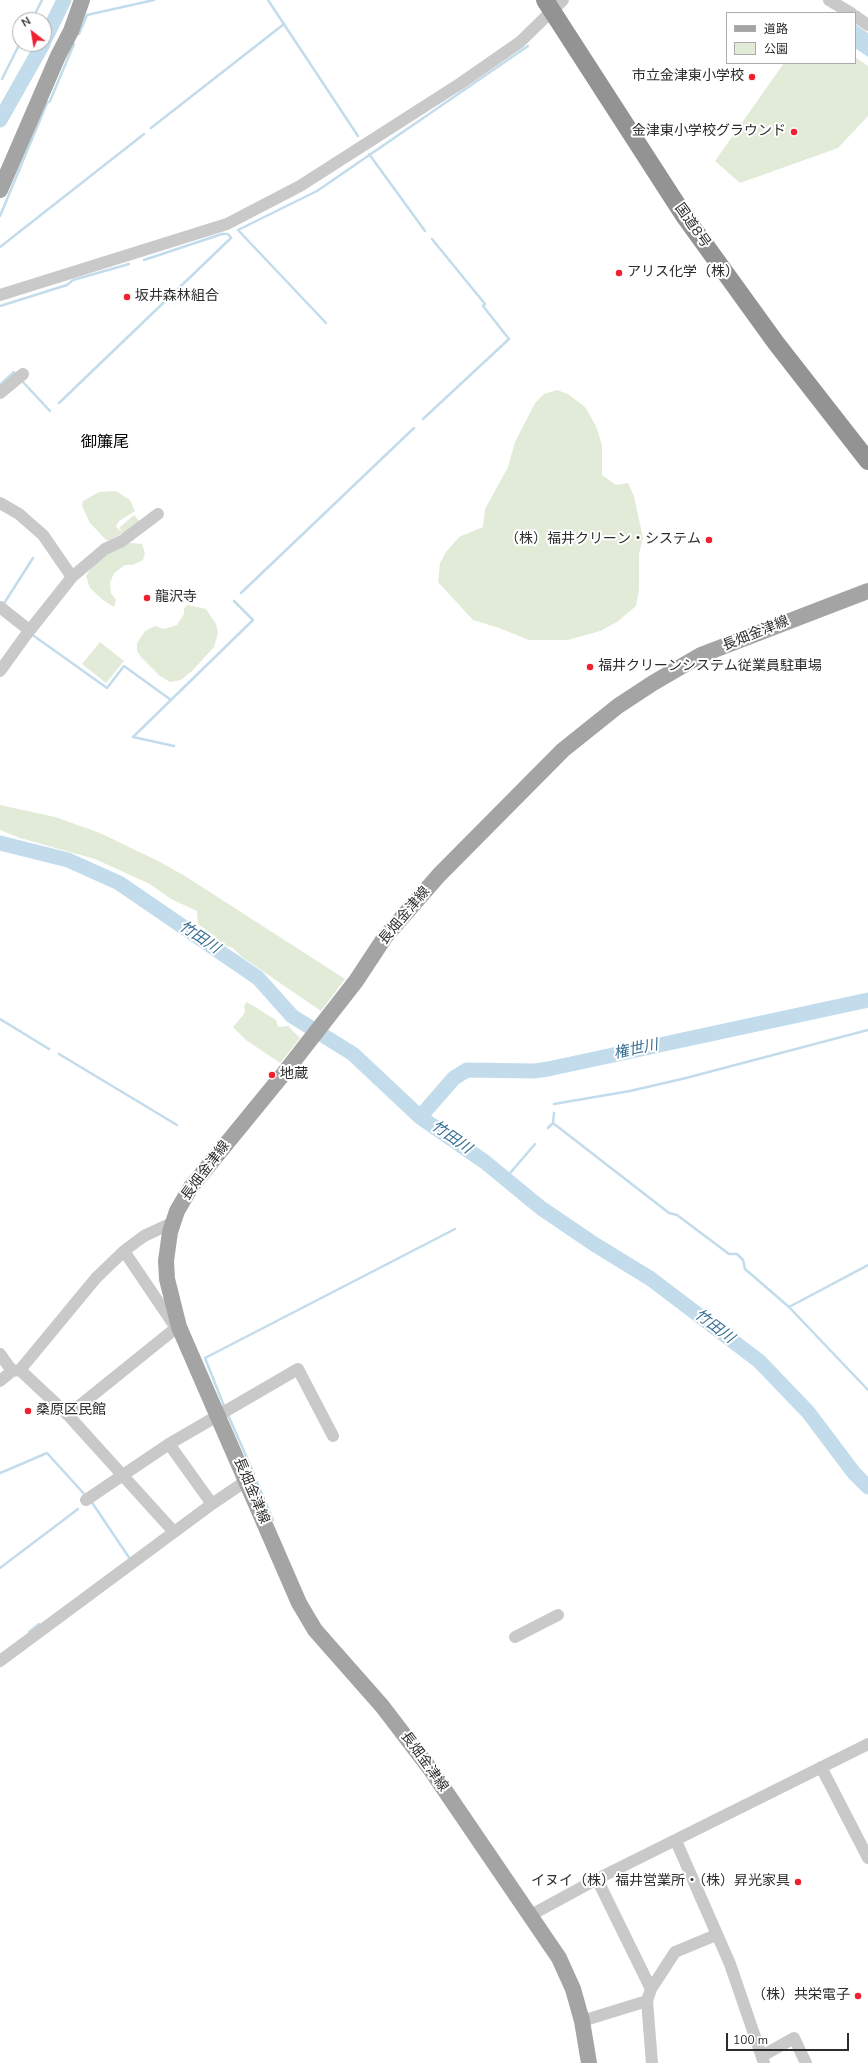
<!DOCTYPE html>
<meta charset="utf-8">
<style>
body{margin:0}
#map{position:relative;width:868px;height:2063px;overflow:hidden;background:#fff;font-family:"Nunito Sans","Noto Sans JP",sans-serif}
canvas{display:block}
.legend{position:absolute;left:726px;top:12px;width:130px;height:52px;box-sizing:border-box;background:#fff;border:1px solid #ababab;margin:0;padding:5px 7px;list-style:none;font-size:12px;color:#2c2c2c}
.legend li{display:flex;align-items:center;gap:8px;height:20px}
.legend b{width:20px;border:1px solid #ababab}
.north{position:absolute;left:12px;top:12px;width:40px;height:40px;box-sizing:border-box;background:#fff;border:1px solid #ababab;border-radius:50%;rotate:329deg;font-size:11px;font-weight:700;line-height:16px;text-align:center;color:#2c2c2c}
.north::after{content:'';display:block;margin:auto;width:14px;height:18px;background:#ef2130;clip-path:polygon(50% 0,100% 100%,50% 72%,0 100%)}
.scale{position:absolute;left:726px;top:2033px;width:123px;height:18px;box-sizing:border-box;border:2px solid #2c2c2c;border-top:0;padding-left:5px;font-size:12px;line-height:14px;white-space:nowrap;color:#2c2c2c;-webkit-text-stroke:3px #fff;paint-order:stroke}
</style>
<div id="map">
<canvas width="868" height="2063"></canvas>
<ul class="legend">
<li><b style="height:5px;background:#a4a4a4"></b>道路</li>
<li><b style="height:11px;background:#e2ebd7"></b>公園</li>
</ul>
<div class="north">N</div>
<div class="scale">100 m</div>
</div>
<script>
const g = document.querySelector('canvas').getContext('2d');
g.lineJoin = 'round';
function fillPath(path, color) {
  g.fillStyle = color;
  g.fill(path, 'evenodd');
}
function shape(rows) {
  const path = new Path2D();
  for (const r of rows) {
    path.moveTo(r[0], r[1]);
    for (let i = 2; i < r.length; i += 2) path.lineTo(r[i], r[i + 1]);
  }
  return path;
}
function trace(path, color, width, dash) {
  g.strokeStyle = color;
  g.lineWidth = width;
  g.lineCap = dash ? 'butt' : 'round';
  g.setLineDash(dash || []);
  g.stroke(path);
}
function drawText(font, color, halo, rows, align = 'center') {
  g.font = font + ' "Nunito Sans","Noto Sans JP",sans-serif';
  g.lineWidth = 4;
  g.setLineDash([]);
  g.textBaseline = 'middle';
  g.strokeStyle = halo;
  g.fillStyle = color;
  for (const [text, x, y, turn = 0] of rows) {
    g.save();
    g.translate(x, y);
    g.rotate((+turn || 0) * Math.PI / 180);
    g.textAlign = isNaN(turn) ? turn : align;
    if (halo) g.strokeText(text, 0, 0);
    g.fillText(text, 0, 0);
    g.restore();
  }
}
fillPath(shape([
 [855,57,868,66,868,116,838,148,740,183,715,161,784,63,855,63],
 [557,390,568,394,585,407,596,426,602,445,602,475,616,485,628,483,634,496,643,538,639,554,639,590,636,606,617,622,600,631,568,640,529,640,499,628,473,620,438,582,440,563,446,552,459,537,483,527,485,509,508,467,515,442,535,403,544,394],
 [116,491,130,500,135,511,119,521,116,526,118,529,123,532,119,528,134,515,141,523,110,540,106,540,90,523,82,506,83,501,99,492],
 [131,543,142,544,145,553,143,560,133,565,125,565,114,573,110,583,111,593,116,600,114,607,103,600,90,588,86,576,93,566,106,556,121,545],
 [188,605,206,609,216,624,218,633,214,647,192,671,181,680,170,682,160,676,141,657,137,651,137,643,145,631,155,626,164,629,177,625,184,614,184,608],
 [100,642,124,661,106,683,82,664],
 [0,805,55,817,100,833,158,861,185,876,345,979,321,1011,242,957,233,948,221,944,216,937,198,924,197,911,171,899,150,884,95,859,20,838,0,830],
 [247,1002,276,1020,278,1027,288,1026,300,1038,280,1063,246,1040,233,1027,244,1014,245,1009,244,1006]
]), '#e2ebd7');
fillPath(shape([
 [855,24,868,33,868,57,855,48]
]), '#c2dcec');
trace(shape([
 [268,0,358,136],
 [32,20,42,0],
 [79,34,87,15,154,0],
 [2,79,20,43],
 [151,128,284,24],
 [369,154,425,231],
 [0,216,47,103,50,101,74,44],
 [0,247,144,134],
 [0,306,67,285,73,280,129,264],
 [326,323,238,230,317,191,528,46],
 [22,381,50,411],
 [0,385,14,372,15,374],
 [59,403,231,238,228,234,222,234,144,260],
 [423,419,509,339,483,306,485,304,432,239],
 [241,593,414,428],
 [3,605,33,558],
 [34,636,107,688,124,666,171,700],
 [174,746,133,737,253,620,234,601],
 [0,1019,49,1049],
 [59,1054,177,1125],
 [554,1104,630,1091,686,1078,868,1030],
 [554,1113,553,1123,669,1213,677,1215,729,1254,737,1254,743,1260,745,1269,789,1307,868,1265],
 [548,1128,553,1123],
 [505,1179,535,1144],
 [789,1307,868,1390],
 [224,1406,205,1358,455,1229],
 [228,1415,254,1474],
 [0,1473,47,1453,86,1496],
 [257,1482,273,1520],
 [91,1501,130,1559],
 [0,1568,78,1509],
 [29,1632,39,1624]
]), '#c2dcec', 2.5);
trace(shape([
 [44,41,64,0],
 [0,120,43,44],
 [0,843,68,860,119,883,258,978,292,1016,353,1054,420,1117,485,1162,541,1208,594,1244,651,1279,759,1361,808,1412,854,1473,868,1487],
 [420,1117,454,1078,467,1070,534,1071,548,1069,868,1000]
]), '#c2dcec', 15);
trace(shape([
 [829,0,851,13],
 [855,16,868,25],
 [0,295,227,224,300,186,461,83,520,42,563,0],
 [0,393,23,374],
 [0,503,19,514,43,535,72,577],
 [0,607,29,630],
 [0,671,26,635,72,577,105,549,122,541,158,514],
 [124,1251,176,1328,178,1327],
 [0,1354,12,1371],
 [20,1370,68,1415,174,1532],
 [0,1381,12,1371,20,1370,96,1278,124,1251,144,1236,172,1223],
 [68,1415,176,1328],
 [169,1444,212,1504],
 [86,1500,169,1444,298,1369,333,1436],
 [515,1637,558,1615],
 [0,1661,212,1504,246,1481],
 [821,1767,868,1858],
 [676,1841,730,1964,764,2063],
 [597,1879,651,1989,647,2001,652,2063],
 [531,1915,597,1879,868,1744],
 [651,1989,675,1952,716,1935],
 [582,2021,647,2001],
 [762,2056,794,2038,806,2063]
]), '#c9c9c9', 12);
trace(shape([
 [0,190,58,56,71,31,82,0],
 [589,2063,582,2021,573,1989,559,1958,431,1770,382,1706,315,1630,299,1603,179,1327,167,1279,166,1261,170,1232,177,1211,191,1187,285,1072,356,981,385,937,439,875,563,750,618,706,653,683,701,655,868,591]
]), '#a4a4a4', 16);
trace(shape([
 [545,0,685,217,776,343,868,461]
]), '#939393', 18);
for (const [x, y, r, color] of [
 [752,77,4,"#ef2130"],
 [794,132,4,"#ef2130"],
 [619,273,4,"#ef2130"],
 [127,297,4,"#ef2130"],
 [709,540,4,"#ef2130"],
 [147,598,4,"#ef2130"],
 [590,667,4,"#ef2130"],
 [272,1075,4,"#ef2130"],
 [28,1411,4,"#ef2130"],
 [798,1882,4,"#ef2130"],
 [858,1996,4,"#ef2130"]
]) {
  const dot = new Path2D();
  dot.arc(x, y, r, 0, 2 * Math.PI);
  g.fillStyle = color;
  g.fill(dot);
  trace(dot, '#fff', 1.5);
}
drawText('14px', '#2c2c2c', '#fff', [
 ["市立金津東小学校",744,77,"right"],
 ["金津東小学校グラウンド",786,132,"right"],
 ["アリス化学（株）",627,273],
 ["坂井森林組合",135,297],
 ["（株）福井クリーン・システム",701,540,"right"],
 ["龍沢寺",155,598],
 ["福井クリーンシステム従業員駐車場",598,667],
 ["地蔵",280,1075],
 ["桑原区民館",36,1411],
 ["イヌイ（株）福井営業所・（株）昇光家具",790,1882,"right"],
 ["（株）共栄電子",850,1996,"right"]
], 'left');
drawText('14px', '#2c2c2c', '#fff', [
 ["国道8号",692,226,55],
 ["長畑金津線",756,634,-22],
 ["長畑金津線",405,916,-50],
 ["長畑金津線",206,1171,-53],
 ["長畑金津線",251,1491,67],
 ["長畑金津線",424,1762,54]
]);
drawText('italic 15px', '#366d91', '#fff', [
 ["竹田川",199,938,34],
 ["権世川",636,1050,-12],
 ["竹田川",451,1138,35],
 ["竹田川",714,1327,37]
]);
drawText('16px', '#000', '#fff', [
 ["御簾尾",105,443]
]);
</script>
